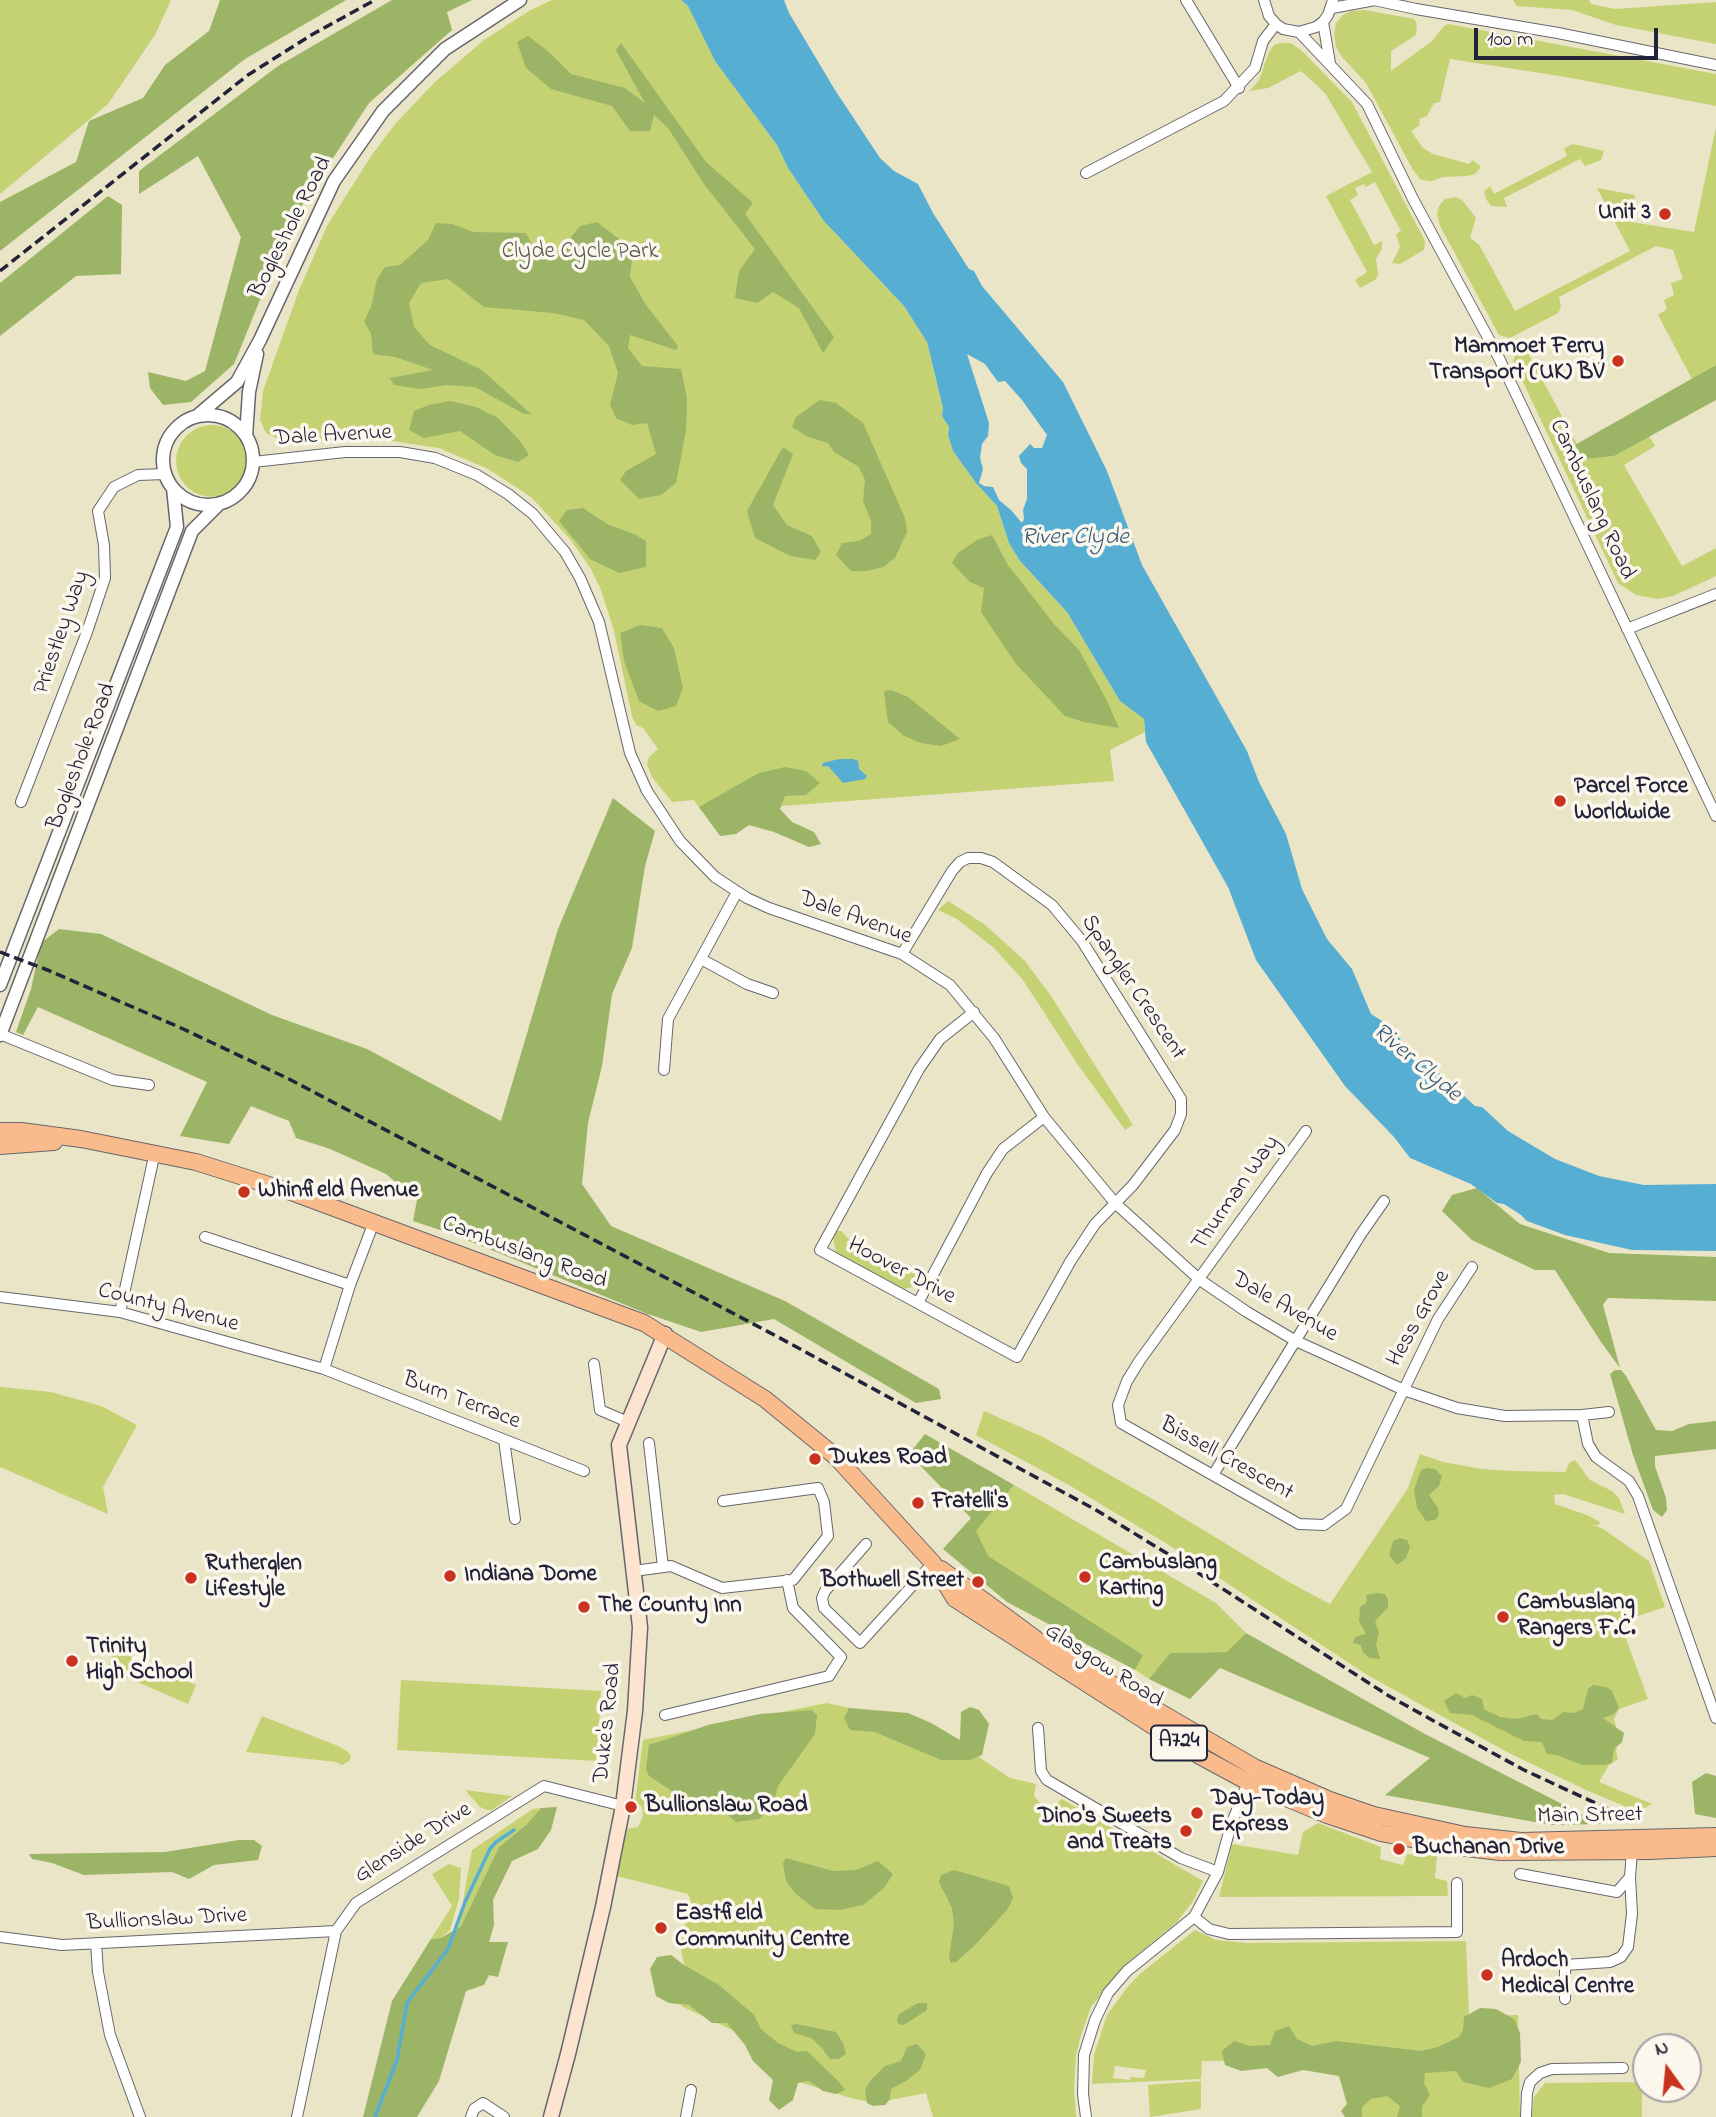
<!DOCTYPE html>
<style>
body{margin:0}
#map{position:relative;width:1716px;height:2117px;overflow:hidden;background:#eae5c6;font-family:"Indie Flower",sans-serif}
canvas{display:block}
.north{position:absolute;left:1632px;top:2033px;width:70px;height:70px;box-sizing:border-box;background:#fbf7ec;border:2px solid #a4a2a5;border-radius:50%;rotate:345deg;font-size:19px;font-weight:700;line-height:28px;text-align:center;color:#22223b}
.north::after{content:'';display:block;margin:auto;width:24px;height:32px;background:#c8321e;clip-path:polygon(50% 0,100% 100%,50% 72%,0 100%)}
.scale{position:absolute;left:1474px;top:28px;width:184px;height:32px;box-sizing:border-box;border:4px solid #22223b;border-top:0;padding-left:9px;font-size:21px;line-height:24px;white-space:nowrap;color:#22223b;-webkit-text-stroke:5px #fbf7ec;paint-order:stroke}
</style>
<div id="map">
<canvas width="1716" height="2117"></canvas>
<div class="north">N</div>
<div class="scale">100 m</div>
</div>
<script>
const g = document.querySelector('canvas').getContext('2d');
g.lineJoin = 'round';
function fillPath(path, color) {
  g.fillStyle = color;
  g.fill(path, 'evenodd');
}
function shape(rows) {
  const path = new Path2D();
  for (const r of rows) {
    if (r.length === 3) {
      path.moveTo(r[0] + r[2], r[1]);
      path.arc(r[0], r[1], r[2], 0, 2 * Math.PI);
      continue;
    }
    path.moveTo(r[0], r[1]);
    for (let i = 2; i < r.length; i += 2) path.lineTo(r[i], r[i + 1]);
  }
  return path;
}
function trace(path, color, width, dash) {
  g.strokeStyle = color;
  g.lineWidth = width;
  g.lineCap = dash ? 'butt' : 'round';
  g.setLineDash(dash || []);
  g.stroke(path);
}
function drawText(font, color, halo, rows, align = 'center') {
  g.font = font + ' "Indie Flower",sans-serif';
  g.lineWidth = 7;
  g.setLineDash([]);
  g.textBaseline = 'middle';
  g.strokeStyle = halo;
  g.fillStyle = color;
  for (const [text, x, y, turn = 0] of rows) {
    g.save();
    g.translate(x, y);
    g.rotate((+turn || 0) * Math.PI / 180);
    g.textAlign = isNaN(turn) ? turn : align;
    if (halo) g.strokeText(text, 0, 0);
    g.fillText(text, 0, 0);
    g.restore();
  }
}
fillPath(shape([
 [0,0,171,0,155,35,108,104,0,194],
 [552,0,681,0,688,6,715,61,777,145,788,168,823,220,904,306,927,342,943,408,942,416,949,427,948,435,953,451,976,483,997,506,1009,543,1020,561,1067,612,1120,701,1144,719,1145,732,1110,750,1114,781,702,812,694,800,672,802,652,777,647,764,649,757,658,749,643,728,636,725,632,716,614,631,601,590,591,569,570,539,531,497,488,469,439,448,385,440,282,441,266,433,260,420,263,391,299,290,327,226,371,156,396,123,435,82,484,40,529,11],
 [1513,0,1589,0,1591,4,1615,9,1716,2,1716,44,1616,25,1572,10,1517,6],
 [1365,10,1414,19,1416,22,1417,29,1416,35,1391,51,1391,71,1432,41,1444,26,1448,24,1716,74,1716,106,1566,77,1450,59,1440,102,1434,103,1427,116,1419,119,1420,125,1411,131,1423,148,1433,154,1469,164,1473,160,1481,167,1475,174,1467,176,1443,177,1432,181,1421,180,1413,170,1366,83,1342,57,1336,47,1334,33,1336,23,1343,15,1351,11],
 [1280,43,1291,43,1302,51,1352,102,1425,241,1424,250,1400,264,1392,263,1400,247,1396,234,1401,231,1375,182,1366,187,1364,184,1355,188,1358,195,1350,200,1374,245,1382,241,1382,248,1376,259,1378,275,1375,280,1360,288,1355,280,1367,272,1326,196,1372,172,1325,93,1301,71,1268,88,1250,91,1259,80,1269,52,1274,45],
 [1716,127,1716,365,1692,379,1658,315,1667,309,1664,300,1674,295,1671,283,1683,279,1673,250,1656,246,1559,297,1561,307,1558,313,1510,338,1499,335,1440,226,1437,213,1439,206,1445,199,1456,197,1463,201,1476,218,1470,237,1480,246,1515,311,1630,251,1597,188,1635,195,1631,222,1694,232],
 [1573,144,1604,151,1601,160,1585,166,1580,159,1504,198,1507,207,1491,206,1486,199,1484,191,1490,186,1494,194,1567,156,1564,148],
 [1526,347,1534,347,1538,350,1529,355,1585,459,1614,456,1649,436,1655,446,1624,465,1682,566,1716,548,1716,576,1673,596,1658,599,1636,595,1618,583,1513,361,1516,354],
 [212,461,36],
 [948,901,984,924,1025,961,1051,996,1133,1125,1125,1130,1123,1127,1078,1065,1023,980,994,948,957,919,938,910],
 [836,1231,841,1231,856,1247,875,1259,895,1268,921,1275,923,1278,919,1285,904,1289,836,1253,833,1237],
 [0,1387,51,1392,101,1406,137,1425,103,1487,108,1514,0,1467],
 [984,1411,1043,1437,1154,1500,1287,1581,1330,1604,1408,1488,1420,1454,1443,1462,1482,1469,1512,1471,1565,1472,1570,1462,1575,1460,1590,1480,1612,1491,1619,1498,1625,1514,1563,1494,1554,1495,1555,1504,1587,1515,1600,1522,1599,1525,1593,1525,1603,1529,1649,1561,1665,1607,1620,1622,1648,1699,1619,1709,1614,1719,1619,1739,1616,1751,1618,1759,1609,1765,1599,1782,1652,1804,1638,1812,1586,1790,1507,1752,1369,1676,1164,1542,1069,1485,976,1435],
 [1014,1485,1216,1603,1246,1633,1228,1652,1170,1653,1149,1679,959,1551],
 [115,1650,196,1685,188,1704,107,1669],
 [401,1680,601,1691,597,1761,397,1750],
 [827,1703,850,1708,976,1755,1010,1778,1036,1784,1034,1796,1041,1804,1053,1807,1062,1799,1203,1881,1193,1901,1177,1922,1126,1964,1091,2007,1080,2038,1076,2056,1074,2089,1076,2117,933,2117,926,2093,875,2103,854,2099,764,2071,745,2036,681,2006,685,1970,680,1943,691,1902,688,1894,617,1876,627,1829,638,1827,643,1816,642,1807,635,1802,643,1740],
 [262,1716,338,1746,347,1751,351,1757,349,1761,342,1765,336,1762,246,1752],
 [465,1790,512,1796,492,1810,487,1810,480,1807],
 [541,1808,526,1825,499,1847,461,1926,458,1929,472,1850,533,1809],
 [1318,1823,1381,1847,1380,1859,1403,1865,1407,1854,1437,1855,1435,1878,1447,1881,1448,1896,1219,1897,1232,1844,1298,1855,1303,1832],
 [449,1864,461,1868,459,1899,450,1930,441,1938,431,1939,452,1906,432,1874],
 [1195,1930,1216,1940,1247,1943,1466,1941,1469,2016,1518,2015,1520,2117,1357,2117,1355,2060,1202,2061,1201,2079,1092,2084,1094,2055,1107,2015,1129,1985,1141,1973],
 [1115,2066,1146,2070,1144,2078,1131,2077,1130,2080,1113,2078],
 [1201,2081,1201,2109,1150,2117,1148,2085],
 [1642,2082,1642,2117,1532,2117,1534,2097,1545,2083]
]), '#c4d274');
fillPath(shape([
 [220,0,346,0,245,59,0,251,0,202,76,162,89,121,143,98,165,65,209,31],
 [392,0,472,0,447,12,452,30,369,103,292,221,234,364,191,402,163,405,150,388,148,372,186,381,205,371,241,237,198,156,139,194,139,171,278,66],
 [528,36,548,51,571,74,625,88,645,103,616,50,621,43,706,162,753,203,745,214,834,337,823,353,799,308,773,292,757,303,735,298,739,271,755,249,704,184,668,128,654,115,650,131,630,131,612,106,551,89,526,68,517,42],
 [108,196,122,205,121,274,76,276,0,336,0,283],
 [597,222,633,250,630,277,646,305,678,346,676,350,630,335,628,348,642,366,681,369,687,398,686,431,676,483,661,495,639,499,620,480,626,471,656,454,647,423,632,425,616,418,610,405,618,373,609,346,584,320,553,313,484,307,448,279,421,283,409,303,414,327,430,345,482,370,531,414,524,414,475,387,448,385,420,389,394,385,390,378,433,370,395,357,373,354,371,334,364,321,371,307,377,279,385,267,400,265,428,240,436,223,452,224,473,232,526,233,538,256,555,257,580,226],
 [1716,365,1716,400,1614,456,1585,459,1575,445],
 [820,400,836,403,863,423,905,518,907,532,895,558,883,567,867,571,851,571,836,555,842,543,859,541,871,534,871,521,863,501,865,480,859,467,834,452,828,443,808,437,792,427,796,417],
 [450,401,476,407,498,418,520,441,529,455,518,462,495,455,460,431,424,438,409,430,414,411,429,405],
 [783,447,793,454,773,505,787,525,812,536,821,552,815,560,790,556,755,538,747,511],
 [583,508,607,524,634,534,646,541,646,567,619,573,590,559,559,521,567,510],
 [992,535,1008,565,1054,624,1079,650,1107,701,1119,728,1084,722,1065,716,1016,664,981,612,984,588,970,582,952,563,958,553,977,540],
 [640,625,662,628,674,648,683,688,676,706,658,711,639,701,624,661,620,633],
 [891,690,908,697,960,739,941,746,921,743,904,736,888,722,884,691],
 [785,767,806,771,820,783,806,795,785,796,780,809,792,822,814,832,821,844,809,847,774,832,749,825,736,834,720,836,699,807,759,773],
 [613,798,655,831,645,866,632,948,612,994,602,1066,588,1123,582,1184,611,1226,785,1301,939,1389,941,1399,916,1403,774,1319,701,1332,645,1313,455,1235,413,1221,417,1200,386,1174,330,1149,296,1138,289,1121,251,1106,229,1144,180,1136,207,1082,38,1007,23,1035,16,1032,31,989,41,943,59,929,101,934,272,1015,367,1049,501,1121,558,929],
 [1477,1188,1520,1224,1609,1253,1716,1257,1716,1301,1608,1298,1603,1305,1620,1368,1601,1342,1555,1270,1535,1270,1472,1240,1442,1211,1452,1195],
 [1615,1370,1621,1370,1626,1376,1656,1430,1672,1431,1689,1424,1716,1421,1716,1449,1655,1456,1655,1466,1666,1498,1667,1510,1662,1517,1653,1510,1633,1455,1610,1374],
 [925,1434,1014,1485,976,1531,988,1556,1143,1655,1135,1670,1007,1602,943,1549,971,1518,909,1454],
 [1428,1468,1435,1469,1442,1476,1439,1486,1429,1495,1438,1508,1439,1515,1435,1520,1426,1521,1417,1508,1414,1490,1421,1470],
 [1400,1538,1407,1540,1410,1547,1406,1558,1397,1565,1389,1555,1393,1541],
 [1378,1593,1385,1594,1388,1600,1388,1607,1375,1621,1379,1633,1376,1645,1380,1659,1369,1658,1362,1651,1361,1645,1353,1643,1355,1637,1366,1634,1359,1621,1360,1607,1367,1602,1366,1595],
 [1246,1633,1425,1734,1601,1824,1551,1825,1385,1795,1430,1758,1220,1668,1190,1699,1149,1679,1170,1653,1227,1652],
 [1593,1685,1606,1687,1612,1691,1619,1708,1614,1714,1603,1718,1624,1733,1622,1742,1614,1749,1612,1763,1604,1765,1582,1765,1557,1755,1547,1754,1542,1742,1524,1741,1472,1715,1450,1713,1444,1701,1456,1693,1465,1698,1472,1695,1482,1699,1484,1709,1500,1717,1517,1719,1537,1714,1541,1719,1553,1720,1563,1712,1574,1713,1583,1709,1588,1689],
 [970,1707,979,1710,989,1724,982,1755,970,1760,941,1760,875,1732,850,1730,844,1718,849,1708,908,1713,931,1723,960,1740,961,1712],
 [812,1710,817,1715,815,1734,778,1786,772,1808,759,1819,736,1822,719,1807,701,1799,675,1793,649,1776,646,1769,649,1745,679,1735,708,1725,760,1714],
 [1706,1773,1716,1776,1716,1818,1695,1814,1692,1782],
 [557,1807,551,1830,538,1849,512,1861,493,1900,494,1925,489,1942,508,1942,498,1977,489,1975,484,1985,466,1991,439,2081,417,2117,363,2117,392,2001,431,1939,441,1938,461,1926,499,1847,526,1825,541,1808],
 [239,1840,254,1840,262,1846,258,1860,214,1865,189,1879,172,1872,84,1875,52,1863,32,1859,29,1854,165,1852],
 [786,1858,833,1871,856,1870,878,1861,893,1874,884,1888,863,1905,840,1910,815,1909,796,1894,786,1881,783,1863],
 [954,1870,1009,1886,1013,1898,1007,1910,975,1945,956,1962,951,1963,949,1957,954,1924,952,1908,939,1882,941,1875],
 [671,1955,684,1965,719,1985,754,2015,761,2029,778,2043,797,2052,807,2051,840,2083,845,2090,836,2094,823,2091,809,2081,798,2083,793,2100,779,2110,769,2100,773,2080,753,2061,745,2045,727,2023,712,2023,689,2005,669,2003,656,1996,650,1969,657,1957],
 [918,2003,927,2003,927,2010,904,2025,898,2024,897,2020,899,2014],
 [1480,2008,1496,2009,1514,2019,1520,2033,1521,2062,1512,2079,1489,2088,1463,2082,1456,2071,1425,2073,1424,2083,1430,2095,1422,2106,1422,2117,1397,2117,1400,2106,1387,2096,1371,2099,1362,2107,1362,2117,1345,2117,1341,2111,1347,2104,1339,2076,1303,2070,1278,2077,1267,2068,1241,2071,1225,2065,1222,2051,1234,2041,1250,2046,1270,2045,1275,2031,1289,2026,1297,2039,1312,2046,1336,2041,1421,2051,1438,2047,1459,2037,1463,2030,1464,2017],
 [796,2024,836,2032,843,2043,846,2054,838,2059,830,2059,821,2047,811,2038,794,2033,791,2025],
 [917,2044,926,2054,920,2070,906,2081,891,2089,890,2099,885,2105,873,2106,867,2103,865,2090,870,2081,885,2066,901,2061,907,2047]
]), '#9bb466');
fillPath(shape([
 [681,0,784,0,789,13,835,90,880,158,894,171,918,184,933,213,969,269,974,271,982,286,1063,382,1107,471,1142,565,1247,751,1259,782,1286,834,1302,889,1327,939,1352,969,1371,1014,1390,1026,1415,1058,1439,1073,1475,1106,1482,1107,1508,1131,1555,1159,1599,1176,1644,1185,1716,1184,1716,1251,1632,1250,1565,1235,1527,1221,1521,1215,1504,1204,1497,1203,1471,1184,1410,1158,1394,1137,1345,1086,1256,960,1228,887,1146,742,1144,719,1120,701,1067,612,1020,561,1009,543,997,506,976,483,953,451,948,435,949,427,942,416,943,408,927,342,904,306,823,220,788,168,777,145,715,61,688,6],
 [967,354,985,364,998,382,1005,381,1022,400,1047,435,1042,448,1034,448,1030,444,1019,456,1021,463,1027,469,1027,499,1023,510,1024,519,1022,523,1011,510,999,500,993,487,984,486,979,483,983,469,980,458,982,444,988,436,989,423],
 [839,759,853,759,858,761,859,769,867,776,865,779,843,783,828,766,822,767,823,763]
]), '#56aed3');
trace(shape([
 [375,2117,397,2060,407,2003,448,1949,465,1902,490,1849,496,1842,514,1830]
]), '#56aed3', 3.5);
const minor = shape([
 [1186,0,1239,88],
 [1264,0,1269,16,1276,24,1283,29,1299,32,1316,27,1323,22,1328,15,1333,0],
 [1374,0,1416,9,1558,33,1716,65],
 [1332,8,1375,0],
 [1323,22,1330,63],
 [1299,32,1367,104,1413,199,1498,356,1716,816],
 [1086,173,1224,101,1255,68,1263,41,1276,24],
 [253,462,345,452,400,452,435,458,477,475,508,494,533,514,565,552,580,578,599,622,630,753,647,791,680,841,715,877,747,898,769,908,902,954,950,985,994,1038,1044,1117,1115,1203,1200,1280,1247,1312,1296,1341,1404,1390,1457,1408,1505,1416,1582,1415,1609,1412],
 [1627,629,1716,594],
 [21,802,87,632,105,578,104,545,98,511,114,487,138,475,165,474],
 [902,954,952,871,960,862,968,858,981,858,993,862,1052,905,1082,941,1181,1099,1181,1114,1175,1130,1133,1185,1095,1224,1070,1262,1017,1357,820,1250,919,1069,940,1039,974,1012],
 [701,959,747,984,773,993],
 [0,1034,113,1080,149,1085],
 [664,1070,668,1019,737,892],
 [1306,1131,1140,1360,1127,1381,1118,1405,1121,1423,1299,1524,1324,1525,1346,1509,1438,1319,1472,1267],
 [205,1237,350,1285],
 [0,1297,120,1312,324,1369,584,1471],
 [918,1303,987,1173,1003,1149,1044,1117],
 [120,1312,155,1152],
 [594,1364,600,1410,628,1422],
 [324,1369,350,1285,374,1222],
 [1582,1415,1588,1444,1596,1457,1629,1481,1638,1496,1716,1718],
 [504,1440,515,1519],
 [649,1443,663,1567],
 [1213,1475,1361,1234,1384,1201],
 [866,1544,825,1591,822,1598,824,1608,860,1643,933,1563],
 [634,1571,671,1566,722,1588,793,1580,828,1536,824,1502,818,1488,723,1501],
 [665,1715,829,1676,841,1657,793,1608,787,1580],
 [1038,1728,1041,1771,1047,1780,1181,1858,1218,1872],
 [1520,1874,1617,1892,1630,1877],
 [1194,1917,1209,1929,1229,1934,1457,1932,1457,1883],
 [0,1937,62,1945,336,1931],
 [96,1943,98,1972,110,2035,140,2117],
 [1565,1999,1565,1965,1610,1962,1621,1957,1628,1947,1632,1914,1630,1877,1632,1851],
 [297,2117,336,1931,356,1903,544,1786,623,1806],
 [471,2117,474,2109,483,2103,504,2117],
 [686,2117,691,2090],
 [1086,2117,1083,2094,1084,2055,1095,2020,1108,1993,1127,1971,1194,1917,1218,1872,1231,1825,1250,1777],
 [1526,2117,1527,2093,1530,2082,1540,2073,1552,2069,1623,2068]
]);
const tertiary = shape([
 [208,460,45],
 [197,416,237,382,260,340,334,181,383,111,445,49,520,0],
 [246,436,249,392,257,354],
 [0,985,177,527,173,488],
 [0,1035,192,531,220,503]
]);
const secondary = shape([
 [551,2117,568,2054,603,1907,623,1806,635,1711,640,1627,619,1445,665,1334]
]);
const primary = shape([
 [0,1131,21,1131,81,1139,196,1162,294,1193,644,1323,765,1399,836,1457,933,1563,955,1599,1198,1755,1248,1782,1327,1815,1381,1833,1442,1845,1500,1852,1650,1851,1716,1848],
 [0,1146,54,1142],
 [941,1569,1040,1642,1254,1767,1330,1800,1374,1815,1415,1824,1465,1835,1521,1841,1716,1836]
]);
trace(minor, '#68666c', 12);
trace(tertiary, '#68666c', 15);
trace(secondary, '#68666c', 17);
trace(primary, '#68666c', 18);
trace(minor, '#fff', 10);
trace(tertiary, '#fff', 12);
trace(secondary, '#fde4d1', 14);
trace(primary, '#fabb8c', 16);
trace(shape([
 [0,271,248,75,313,34,375,0],
 [0,952,50,971,181,1028,289,1079,778,1337,1096,1510,1181,1562,1389,1696,1432,1720,1524,1770,1619,1814]
]), '#22223b', 3.5, [10, 5]);
for (const [x, y, r, color] of [
 [1665,214,7,"#c8321e"],
 [1618,361,7,"#c8321e"],
 [1560,801,7,"#c8321e"],
 [244,1192,7,"#c8321e"],
 [815,1459,7,"#c8321e"],
 [918,1503,7,"#c8321e"],
 [450,1576,7,"#c8321e"],
 [1085,1577,7,"#c8321e"],
 [191,1578,7,"#c8321e"],
 [978,1582,7,"#c8321e"],
 [584,1607,7,"#c8321e"],
 [1503,1617,7,"#c8321e"],
 [72,1661,7,"#c8321e"],
 [631,1807,7,"#c8321e"],
 [1197,1813,7,"#c8321e"],
 [1186,1831,7,"#c8321e"],
 [1399,1849,7,"#c8321e"],
 [661,1928,7,"#c8321e"],
 [1487,1975,7,"#c8321e"]
]) {
  const dot = new Path2D();
  dot.arc(x, y, r, 0, 2 * Math.PI);
  g.fillStyle = color;
  g.fill(dot);
  trace(dot, '#fbf7ec', 2.5);
}
for (const [x, y, w] of [
 [1179,1743,56]
]) {
  const box = new Path2D();
  box.roundRect(x - w / 2, y - 17.5, w, 35, 5);
  g.fillStyle = '#fbf7ec';
  g.fill(box);
  trace(box, '#22223b', 2);
}
drawText('bold 21px', '#22223b', null, [
 ["A724",1179,1743]
]);
drawText('bold 23px', '#22223b', '#fbf7ec', [
 ["Unit 3",1651,214,"right"],
 ["Mammoet Ferry",1604,348,"right"],
 ["Transport (UK) BV",1604,374,"right"],
 ["Parcel Force",1574,788],
 ["Worldwide",1574,814],
 ["Whinfield Avenue",258,1192],
 ["Dukes Road",829,1459],
 ["Fratelli's",932,1503],
 ["Cambuslang",1099,1564],
 ["Karting",1099,1590],
 ["Rutherglen",205,1565],
 ["Lifestyle",205,1591],
 ["Indiana Dome",464,1576],
 ["Bothwell Street",964,1582,"right"],
 ["Cambuslang",1517,1604],
 ["Rangers F.C.",1517,1630],
 ["The County Inn",598,1607],
 ["Trinity",86,1648],
 ["High School",86,1674],
 ["Day-Today",1211,1800],
 ["Express",1211,1826],
 ["Bullionslaw Road",645,1807],
 ["Dino's Sweets",1172,1818,"right"],
 ["and Treats",1172,1844,"right"],
 ["Buchanan Drive",1413,1849],
 ["Eastfield",675,1915],
 ["Community Centre",675,1941],
 ["Ardoch",1501,1962],
 ["Medical Centre",1501,1988]
], 'left');
drawText('23px', '#22223b', '#fbf7ec', [
 ["Bogleshole Road",292,228,-63],
 ["Dale Avenue",333,437,-3],
 ["Cambuslang Road",1591,500,65],
 ["Priestley Way",63,633,-71],
 ["Bogleshole Road",83,757,-69],
 ["Dale Avenue",855,919,20],
 ["Spangler Crescent",1132,988,56],
 ["Thurman Way",1237,1194,-55],
 ["Cambuslang Road",524,1254,20],
 ["Hoover Drive",901,1272,28],
 ["Dale Avenue",1284,1308,30],
 ["County Avenue",168,1309,14],
 ["Hess Grove",1420,1319,-61],
 ["Burn Terrace",461,1402,21],
 ["Bissell Crescent",1226,1460,29],
 ["Glasgow Road",1103,1667,33],
 ["Duke's Road",609,1723,-84],
 ["Main Street",1590,1817,-1],
 ["Glenside Drive",414,1844,-32],
 ["Bullionslaw Drive",167,1921,-3]
]);
drawText('23px', '#53574c', '#fbf7ec', [
 ["Clyde Cycle Park",580,253]
]);
drawText('italic 24px', '#375a78', '#fbf7ec', [
 ["River Clyde",1075,539],
 ["River Clyde",1416,1064,40]
]);
</script>
